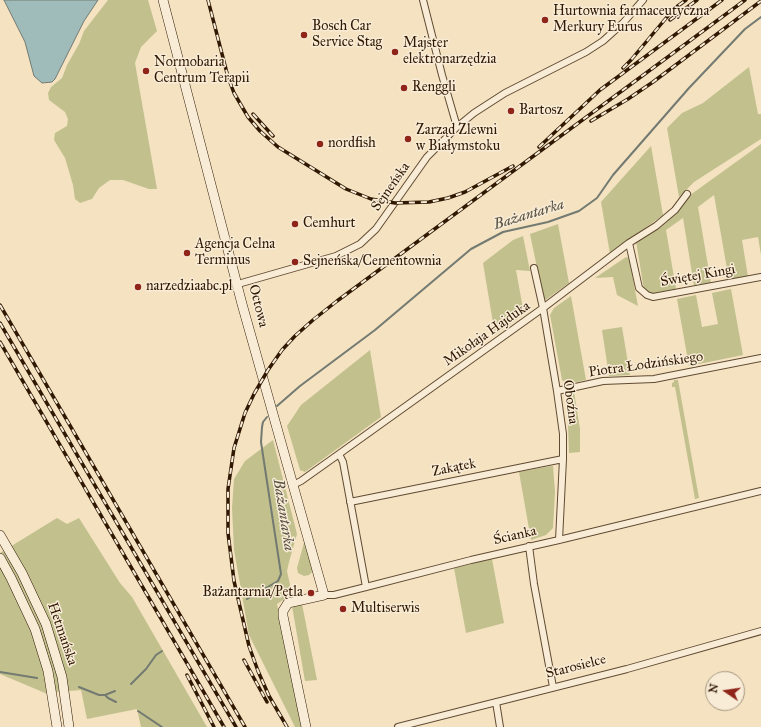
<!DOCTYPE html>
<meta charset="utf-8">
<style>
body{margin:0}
#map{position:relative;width:761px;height:727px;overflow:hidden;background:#f4e2c1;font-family:"IM FELL Great Primer",serif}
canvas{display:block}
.north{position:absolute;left:705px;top:671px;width:40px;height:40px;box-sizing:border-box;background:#f8ecd7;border:1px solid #a89782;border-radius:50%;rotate:283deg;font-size:11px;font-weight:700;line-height:16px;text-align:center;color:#301802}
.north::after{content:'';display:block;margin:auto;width:14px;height:18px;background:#8f2418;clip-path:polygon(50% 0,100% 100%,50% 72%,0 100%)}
</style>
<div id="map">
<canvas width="761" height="727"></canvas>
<div class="north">N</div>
</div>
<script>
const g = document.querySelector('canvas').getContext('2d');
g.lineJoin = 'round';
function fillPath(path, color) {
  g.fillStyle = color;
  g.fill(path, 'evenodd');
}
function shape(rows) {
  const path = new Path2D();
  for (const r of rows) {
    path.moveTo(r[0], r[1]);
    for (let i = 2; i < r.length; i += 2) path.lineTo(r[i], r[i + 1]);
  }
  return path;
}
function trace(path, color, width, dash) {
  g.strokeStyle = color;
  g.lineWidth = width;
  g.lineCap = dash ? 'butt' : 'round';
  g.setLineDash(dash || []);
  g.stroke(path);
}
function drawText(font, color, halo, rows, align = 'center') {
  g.font = font + ' "IM FELL Great Primer",serif';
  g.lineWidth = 3;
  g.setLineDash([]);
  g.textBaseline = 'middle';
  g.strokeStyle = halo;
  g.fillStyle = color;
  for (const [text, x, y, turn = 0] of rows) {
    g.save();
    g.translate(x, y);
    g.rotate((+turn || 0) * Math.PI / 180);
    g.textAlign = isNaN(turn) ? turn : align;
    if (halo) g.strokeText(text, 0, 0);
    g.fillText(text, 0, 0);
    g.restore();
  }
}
fillPath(shape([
 [108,0,148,0,157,31,141,47,135,63,157,189,149,189,123,180,110,180,99,188,92,199,80,203,75,199,73,185,65,158,54,140,55,133,67,126,68,119,65,112,49,100,48,93,51,87,62,78,67,65,79,44,84,31],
 [749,67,758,114,761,114,761,139,694,182,679,197,667,128,682,113,703,103],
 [761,144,761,255,758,237,742,240,748,277,729,280,714,195,698,207,711,283,694,286,683,218,666,230,676,289,649,294,644,290,636,241,686,198],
 [651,146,663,215,610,254,601,202],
 [558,224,569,283,544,301,530,234],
 [523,236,530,271,516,270,524,314,495,335,483,263,513,240],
 [626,257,629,258,638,306,617,295,613,277,595,278],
 [731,289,743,355,689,366,677,299,696,295,702,327,718,324,712,293],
 [571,296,586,380,567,384,562,380,550,315,554,308],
 [622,327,630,375,609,376,602,330],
 [370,350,381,417,305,472,300,470,287,426,301,405],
 [674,380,678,380,699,498,695,499,675,387,672,387,672,383,674,382],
 [574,392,580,429,580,452,569,453,567,397,570,393],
 [273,440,297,534,289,562,287,571,292,594,277,604,303,727,295,727,249,635,234,550,232,508,234,479,245,461],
 [551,466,553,466,555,492,553,528,546,535,531,540,519,472],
 [57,518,67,524,79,518,120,583,132,597,207,727,141,727,137,709,87,719,81,690,45,693,0,674,0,553],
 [305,539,313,571,309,575,304,576,298,573,297,568],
 [492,559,504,623,466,633,454,568],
 [302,604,317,680,305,681,292,606]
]), '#c2c18e');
const water = shape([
 [4,0,98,0,84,21,55,79,52,82,42,83,34,76,25,42,4,0]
]);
fillPath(water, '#9fbcbb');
trace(water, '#737a71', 1);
trace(shape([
 [277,406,300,386,375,330,471,249,503,232,548,222,579,211,597,198,613,175,689,88,745,29,761,17],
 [247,599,278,581,281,574,261,442,262,427,263,422,267,417],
 [0,672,37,678],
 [131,684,146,669,156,655,162,651],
 [79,687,99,695,105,695,115,691],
 [105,695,108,698,116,702],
 [138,711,162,727]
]), '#737a71', 2);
const street = shape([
 [423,0,442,75,457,127],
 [629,243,639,288,647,295,653,297,761,277],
 [534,268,543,308,557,391,563,434,563,459,559,540],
 [238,284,336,256,360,244,376,229,427,157,457,127,474,113,505,93,586,52,603,41,623,23,643,0],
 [557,391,603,381,654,379,669,376,761,358],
 [339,454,343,462,366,587],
 [293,485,301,481,339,454,543,308,629,243,656,226,675,210,687,194],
 [350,502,563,459],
 [529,546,534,584,553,687],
 [324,595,334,595,366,587,471,560,559,540,761,491],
 [496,702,500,727],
 [398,727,627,669,761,631]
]);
const secondary = shape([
 [163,0,242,304,324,595,288,603,283,611,283,616,306,727],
 [0,535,22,573,46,624,62,677,69,727],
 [0,558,11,578,35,629,48,671,57,727]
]);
trace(street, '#614a32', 8);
trace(secondary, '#301802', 10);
trace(street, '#f8ecd7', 6);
trace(secondary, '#f8ecd7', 9);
const rail = shape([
 [208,0,228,77,234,93,248,117,260,131,278,147,346,189,371,199,395,203,429,202,448,198,465,192,513,166],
 [670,20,697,0],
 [623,68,631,60,667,17,675,8,686,0],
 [253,114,273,136],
 [591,121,628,99,653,82,761,1],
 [539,147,600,90,722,0],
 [0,305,245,727],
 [0,323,236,727],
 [0,342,224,727],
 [244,660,267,702],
 [187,675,214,727],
 [287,727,269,696,258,671,249,646,234,581,228,533,228,489,234,448,245,413,254,394,268,370,282,350,295,336,313,320,337,301,745,0]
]);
trace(rail, '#301802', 3.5);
trace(rail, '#f8ecd7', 2, [6]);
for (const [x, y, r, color] of [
 [545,20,4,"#8f2418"],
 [304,35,4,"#8f2418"],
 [395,52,4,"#8f2418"],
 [146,71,4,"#8f2418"],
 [404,88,4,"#8f2418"],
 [511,111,4,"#8f2418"],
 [408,139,4,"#8f2418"],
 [320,144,4,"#8f2418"],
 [295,224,4,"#8f2418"],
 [187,253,4,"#8f2418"],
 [295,262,4,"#8f2418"],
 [138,287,4,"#8f2418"],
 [311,593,4,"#8f2418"],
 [343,609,4,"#8f2418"]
]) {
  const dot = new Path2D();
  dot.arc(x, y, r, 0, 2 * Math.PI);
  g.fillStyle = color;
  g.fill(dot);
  trace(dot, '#f8ecd7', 1.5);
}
drawText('14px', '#301802', '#f8ecd7', [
 ["Hurtownia farmaceutyczna",553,12],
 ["Merkury Eurus",553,28],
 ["Bosch Car",312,27],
 ["Service Stag",312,43],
 ["Majster",403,44],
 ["elektronarzędzia",403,60],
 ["Normobaria",154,63],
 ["Centrum Terapii",154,79],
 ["Renggli",412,88],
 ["Bartosz",519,111],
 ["Zarząd Zlewni",416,131],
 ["w Białymstoku",416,147],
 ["nordfish",328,144],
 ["Cemhurt",303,224],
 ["Agencja Celna",195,245],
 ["Terminus",195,261],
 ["Sejneńska/Cementownia",303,262],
 ["narzedziaabc.pl",146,287],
 ["Bażantarnia/Pętla",303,593,"right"],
 ["Multiserwis",351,609]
], 'left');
drawText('14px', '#301802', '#f8ecd7', [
 ["Sejneńska",391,187,-55],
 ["Świętej Kingi",698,276,-10],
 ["Octowa",258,306,76],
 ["Mikołaja Hajduka",487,334,-35],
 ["Piotra Łodzińskiego",646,365,-8],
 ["Oboźna",570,402,82],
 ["Zakątek",454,468,-11],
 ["Ścianka",515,536,-13],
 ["Hetmańska",62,634,71],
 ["Starosielce",576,667,-14]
]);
drawText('italic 15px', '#575143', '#f8ecd7', [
 ["Bażantarka",529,215,-17],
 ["Bażantarka",283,515,81]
]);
</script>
